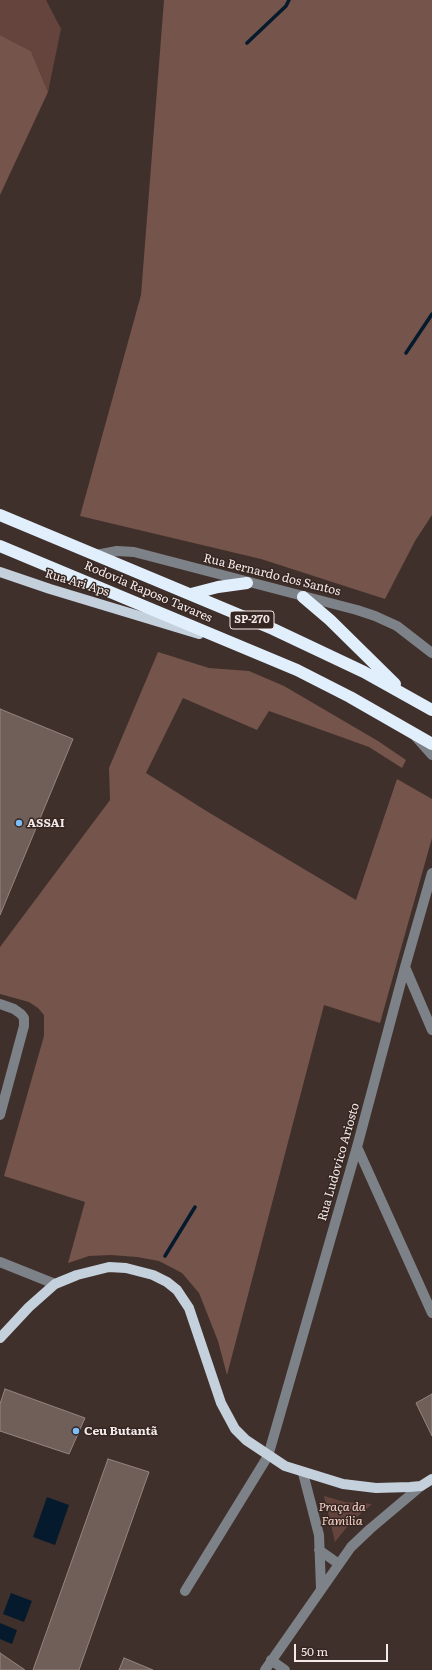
<!DOCTYPE html>
<meta charset="utf-8">
<style>
body{margin:0}
#map{position:relative;width:432px;height:1670px;overflow:hidden;background:#40302c;font-family:Literata,serif}
canvas{display:block}
.scale{position:absolute;left:294px;top:1644px;width:94px;height:18px;box-sizing:border-box;border:2px solid #f4eae7;border-top:0;padding-left:5px;font-size:12px;line-height:14px;white-space:nowrap;color:#f4eae7;-webkit-text-stroke:3px #352622;paint-order:stroke}
</style>
<div id="map">
<canvas width="432" height="1670"></canvas>
<div class="scale">50 m</div>
</div>
<script>
const g = document.querySelector('canvas').getContext('2d');
g.lineJoin = 'round';
function fillPath(path, color) {
  g.fillStyle = color;
  g.fill(path, 'evenodd');
}
function shape(rows) {
  const path = new Path2D();
  for (const r of rows) {
    path.moveTo(r[0], r[1]);
    for (let i = 2; i < r.length; i += 2) path.lineTo(r[i], r[i + 1]);
  }
  return path;
}
function trace(path, color, width, dash) {
  g.strokeStyle = color;
  g.lineWidth = width;
  g.lineCap = dash ? 'butt' : 'round';
  g.setLineDash(dash || []);
  g.stroke(path);
}
function drawText(font, color, halo, rows, align = 'center') {
  g.font = font + ' Literata,serif';
  g.lineWidth = 3;
  g.setLineDash([]);
  g.textBaseline = 'middle';
  g.strokeStyle = halo;
  g.fillStyle = color;
  for (const [text, x, y, turn = 0] of rows) {
    g.save();
    g.translate(x, y);
    g.rotate((+turn || 0) * Math.PI / 180);
    g.textAlign = isNaN(turn) ? turn : align;
    if (halo) g.strokeText(text, 0, 0);
    g.fillText(text, 0, 0);
    g.restore();
  }
}
fillPath(shape([
 [0,0,46,0,61,29,48,92,31,51,0,35],
 [324,1496,345,1502,372,1504,351,1522,335,1542]
]), '#64443c');
fillPath(shape([
 [164,0,432,0,432,515,415,541,385,599,261,559,80,516,141,295],
 [0,35,31,51,48,92,0,195],
 [158,652,209,668,249,671,284,686,378,741,406,760,402,768,369,747,269,711,257,730,183,698,146,773,208,812,356,900,397,779,432,799,432,838,380,1023,324,1005,227,1375,218,1341,199,1293,182,1273,159,1261,137,1257,111,1255,89,1256,68,1263,85,1202,4,1176,44,1036,44,1015,38,1008,29,1002,0,994,0,947,110,800,109,768]
]), '#74544b');
fillPath(shape([
 [47,1497,69,1505,55,1545,33,1537],
 [11,1593,32,1601,24,1622,3,1614],
 [0,1623,17,1630,12,1644,0,1639]
]), '#051a2c');
trace(shape([
 [247,43,286,6,289,0],
 [406,353,432,314],
 [165,1256,195,1207]
]), '#051a2c', 3.5);
const building = shape([
 [0,709,73,739,0,915,0,709],
 [5,1389,85,1418,69,1454,0,1431,0,1404,5,1389],
 [432,1394,432,1436,416,1403,432,1394],
 [108,1459,149,1472,79,1670,33,1670,108,1459],
 [0,1653,25,1670,0,1670,0,1653],
 [124,1658,153,1670,119,1670,124,1658]
]);
fillPath(building, '#705e59');
trace(building, '#97847f', 1);
trace(shape([
 [96,555,117,551,134,552,357,610,375,616,397,626,432,653],
 [416,737,432,755],
 [405,967,432,1030],
 [0,1004,14,1009,21,1014,24,1018,24,1026,0,1115],
 [357,1147,432,1313],
 [0,1262,55,1284],
 [303,1473,319,1535,321,1588],
 [319,1550,339,1564],
 [185,1591,268,1456,357,1147,405,967,432,873],
 [271,1660,285,1670],
 [265,1670,351,1547,370,1529,421,1486]
]), '#7d8288', 10);
trace(shape([
 [0,572,50,589,199,634],
 [0,1338,29,1307,55,1284,77,1275,109,1267,126,1268,153,1275,167,1282,177,1290,189,1308,221,1403,235,1429,246,1440,285,1466,343,1484,376,1488,410,1487,421,1486,432,1479]
]), '#c4d0db', 10);
trace(shape([
 [0,515,273,629,364,672,432,710],
 [0,546,297,670,350,697,432,744],
 [191,594,218,587,247,583],
 [303,597,330,620,395,684]
]), '#e1effd', 12);
for (const [x, y, r, color] of [
 [19,823,4,"#7dbef9"],
 [76,1431,4,"#7dbef9"]
]) {
  const dot = new Path2D();
  dot.arc(x, y, r, 0, 2 * Math.PI);
  g.fillStyle = color;
  g.fill(dot);
  trace(dot, '#352622', 1.5);
}
for (const [x, y, w] of [
 [252,620,44]
]) {
  const box = new Path2D();
  box.roundRect(x - w / 2, y - 9, w, 18, 3);
  g.fillStyle = '#352622';
  g.fill(box);
  trace(box, '#f4eae7', 1);
}
drawText('bold 11px', '#f4eae7', null, [
 ["SP-270",252,620]
]);
drawText('12px', '#f4eae7', '#352622', [
 ["Rua Bernardo dos Santos",272,575,14],
 ["Rua Ari Aps",77,583,17],
 ["Rodovia Raposo Tavares",148,592,23],
 ["Rua Ludovico Ariosto",339,1162,-74]
]);
drawText('bold 12px', '#f4eae7', '#352622', [
 ["ASSAI",27,823],
 ["Ceu Butantã",84,1431]
], 'left');
drawText('italic 12px', '#f9d3c8', '#352622', [
 ["Praça da",342,1507],
 ["Família",342,1521]
]);
</script>
